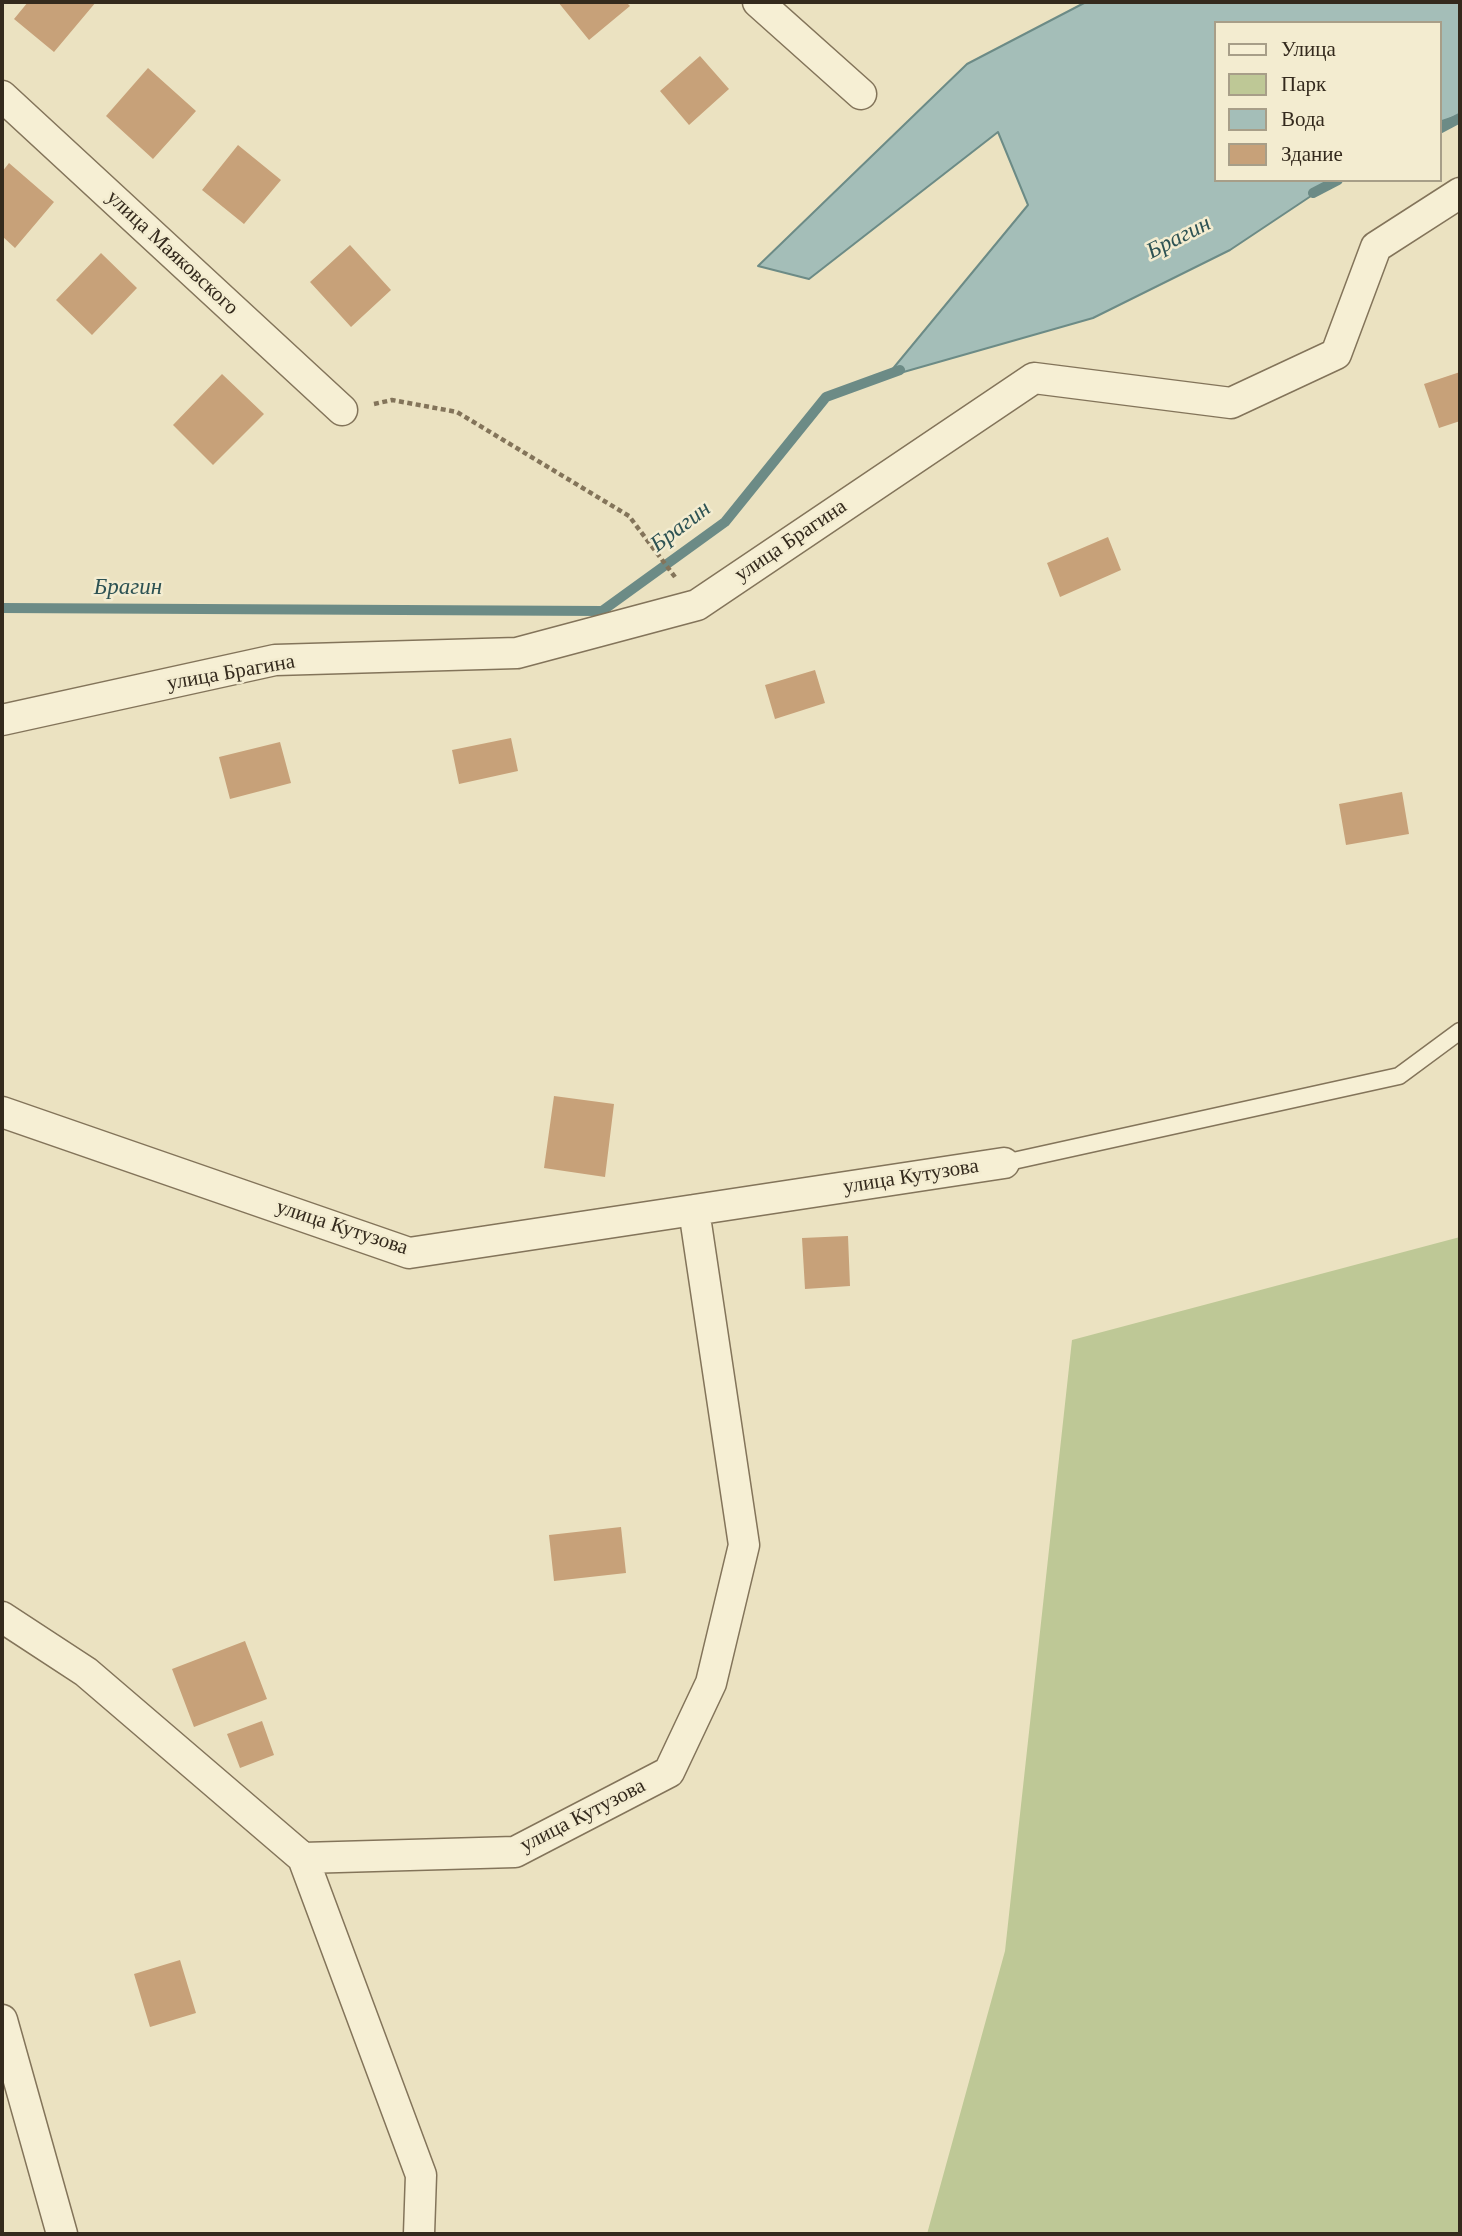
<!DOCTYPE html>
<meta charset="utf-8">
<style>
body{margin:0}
#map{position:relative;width:1462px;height:2236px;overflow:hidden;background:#ebe2c1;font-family:Georgia,serif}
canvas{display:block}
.frame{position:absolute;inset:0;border:4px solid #342a1d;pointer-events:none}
.legend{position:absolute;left:1214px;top:21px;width:228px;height:161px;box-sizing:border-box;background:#f3ecd0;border:2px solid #a79e88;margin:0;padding:9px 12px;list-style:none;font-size:21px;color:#342a1d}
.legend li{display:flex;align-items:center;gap:14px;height:35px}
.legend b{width:35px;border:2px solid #a79e88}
</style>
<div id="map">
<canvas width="1462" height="2236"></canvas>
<div class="frame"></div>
<ul class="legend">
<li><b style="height:9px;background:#f6efd4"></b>Улица</li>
<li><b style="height:19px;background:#bec896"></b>Парк</li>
<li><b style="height:19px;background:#a4beb8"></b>Вода</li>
<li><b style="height:19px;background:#c7a179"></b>Здание</li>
</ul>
</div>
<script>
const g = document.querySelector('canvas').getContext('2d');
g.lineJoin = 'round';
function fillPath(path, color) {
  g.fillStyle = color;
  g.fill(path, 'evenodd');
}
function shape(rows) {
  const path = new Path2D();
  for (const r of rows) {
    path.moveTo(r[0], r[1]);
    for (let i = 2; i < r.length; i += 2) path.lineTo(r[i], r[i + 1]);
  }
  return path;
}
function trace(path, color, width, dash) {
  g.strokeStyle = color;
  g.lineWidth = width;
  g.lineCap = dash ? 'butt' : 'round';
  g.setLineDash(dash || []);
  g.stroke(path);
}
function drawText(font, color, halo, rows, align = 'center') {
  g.font = font + ' Georgia,serif';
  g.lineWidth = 5;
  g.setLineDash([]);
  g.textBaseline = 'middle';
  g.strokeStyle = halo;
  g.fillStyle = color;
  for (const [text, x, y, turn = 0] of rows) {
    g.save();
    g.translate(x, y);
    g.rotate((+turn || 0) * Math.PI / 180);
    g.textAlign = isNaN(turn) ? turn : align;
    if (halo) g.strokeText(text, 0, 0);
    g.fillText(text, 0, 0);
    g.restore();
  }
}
fillPath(shape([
 [1460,1237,1460,2234,927,2234,1005,1951,1072,1340]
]), '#bec896');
const water = shape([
 [1086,2,1460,2,1460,115,1439,122,1439,23,1215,23,1215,180,1335,180,1230,250,1093,318,886,377,1028,205,998,132,809,279,758,266,967,64,1086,2]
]);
fillPath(water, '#a4beb8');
trace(water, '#6c8b86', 2);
trace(shape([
 [1439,129,1460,118],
 [1313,193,1338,180],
 [2,608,602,611,725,522,826,397,900,370]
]), '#6c8b86', 10);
fillPath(shape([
 [28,2,96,2,54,52,14,19],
 [558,2,626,2,630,6,589,40],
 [700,56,729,89,689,125,660,91],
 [148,68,196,111,153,159,106,116],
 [238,145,281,180,244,224,202,190],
 [9,163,54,202,15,248,2,236,2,172],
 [350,245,391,290,351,327,310,282],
 [101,253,137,288,92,335,56,300],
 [1460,372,1460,421,1439,428,1424,384],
 [222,374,264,414,213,465,173,425],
 [1108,537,1121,570,1060,597,1047,563],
 [815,670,825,703,775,719,765,685],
 [511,738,518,771,459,784,452,750],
 [280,742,291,783,230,799,219,757],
 [1402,792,1409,834,1346,845,1339,804],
 [554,1096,614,1104,605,1177,544,1168],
 [848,1236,850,1286,805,1289,802,1238],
 [621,1527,626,1573,554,1581,549,1535],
 [245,1641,267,1699,194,1727,172,1669],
 [262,1721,274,1755,240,1768,227,1734],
 [180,1960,196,2013,150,2027,134,1974]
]), '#c7a179');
const lane = shape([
 [1004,1163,1399,1076,1460,1031]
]);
const street = shape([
 [758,2,861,94],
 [2,96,342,410],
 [2,720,275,660,517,653,697,605,1034,378,1231,403,1336,354,1376,247,1460,193],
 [2,1112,409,1253,694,1210],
 [2,1617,86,1672,303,1858,515,1852,669,1772,711,1683,744,1545,694,1210,1004,1163],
 [303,1858,421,2175,419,2234],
 [2,2020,62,2234]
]);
trace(lane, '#83745a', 19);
trace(street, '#83745a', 33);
trace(shape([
 [374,404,392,400,457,412,629,516,675,577]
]), '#83745a', 4.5, [5, 3.5]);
trace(lane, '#f6efd4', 16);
trace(street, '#f6efd4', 30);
drawText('21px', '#342a1d', '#f3ecd0', [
 ["улица Маяковского",172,253,43],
 ["улица Брагина",791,541,-34],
 ["улица Брагина",231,673,-10],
 ["улица Кутузова",911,1177,-9],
 ["улица Кутузова",342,1228,18],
 ["улица Кутузова",583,1816,-27]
]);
drawText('italic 23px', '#2d5253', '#f3ecd0', [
 ["Брагин",1179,238,-27],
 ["Брагин",681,527,-37],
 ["Брагин",128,588]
]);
</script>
